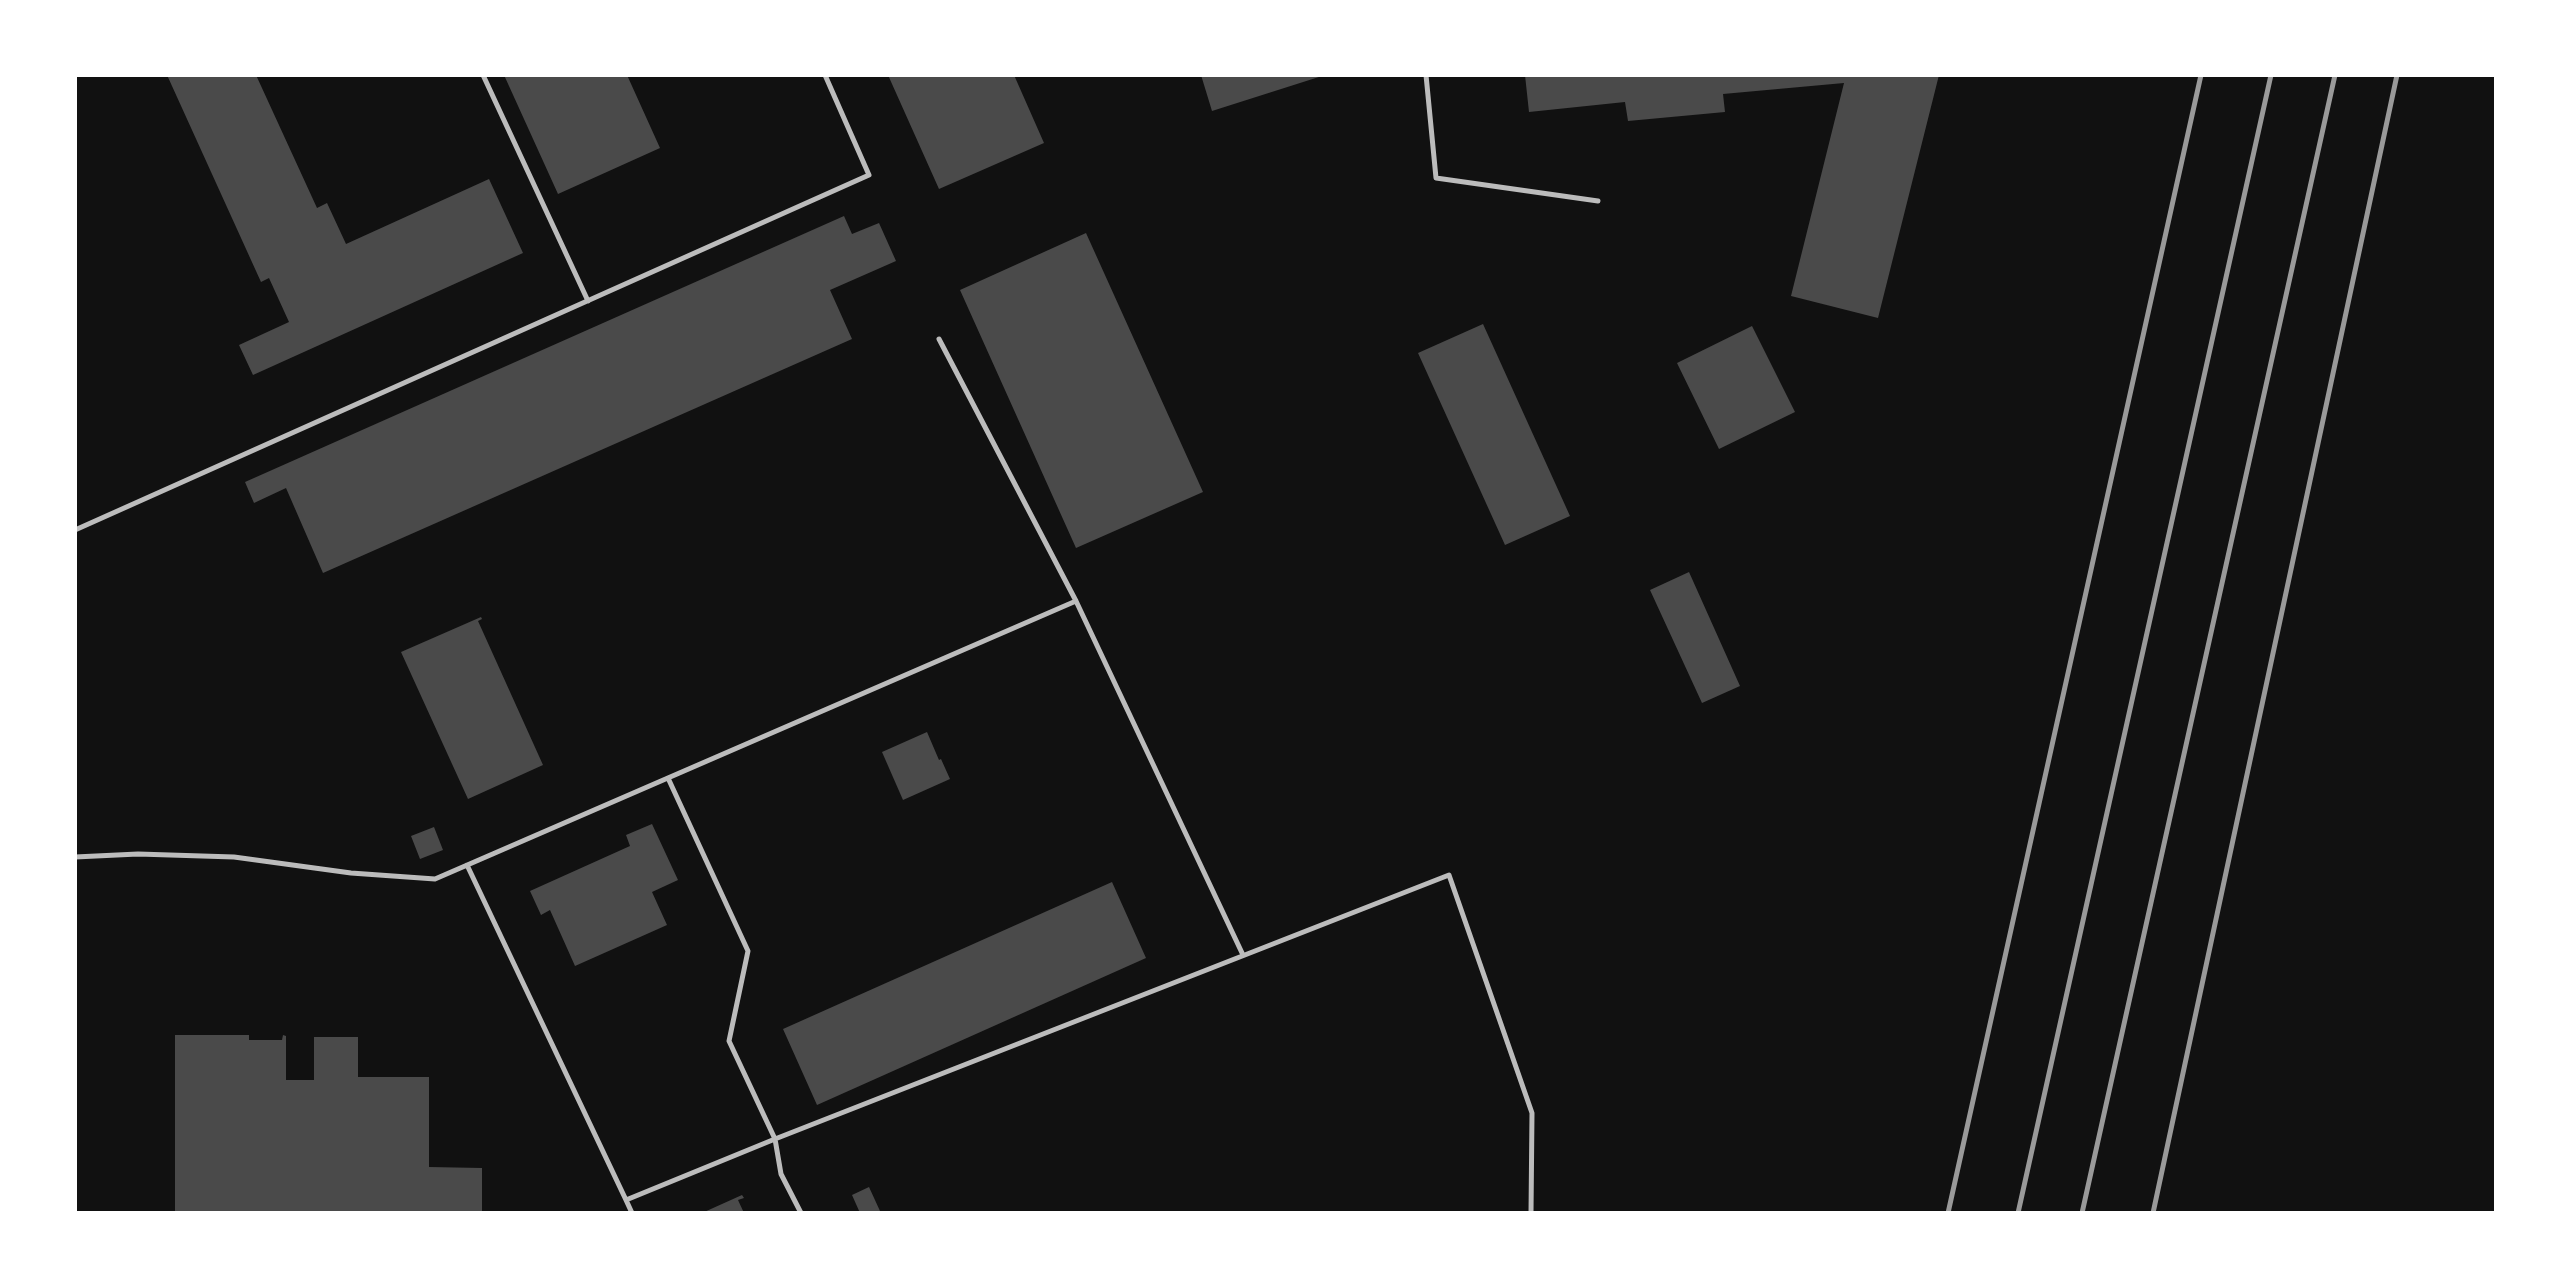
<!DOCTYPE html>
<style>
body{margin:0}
#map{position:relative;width:2571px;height:1288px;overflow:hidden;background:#111;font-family:Georgia,serif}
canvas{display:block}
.frame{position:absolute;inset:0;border:77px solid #fff;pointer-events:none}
</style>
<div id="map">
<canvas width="2571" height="1288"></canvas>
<div class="frame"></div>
</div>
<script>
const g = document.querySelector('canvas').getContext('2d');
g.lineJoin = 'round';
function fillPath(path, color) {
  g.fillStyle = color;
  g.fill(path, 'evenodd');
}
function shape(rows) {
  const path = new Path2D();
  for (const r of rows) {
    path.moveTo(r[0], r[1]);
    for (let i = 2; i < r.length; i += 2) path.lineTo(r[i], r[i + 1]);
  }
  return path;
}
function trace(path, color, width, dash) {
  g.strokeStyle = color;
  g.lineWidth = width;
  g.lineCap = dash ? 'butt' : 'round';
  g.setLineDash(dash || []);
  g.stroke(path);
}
fillPath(shape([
 [167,75,256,75,317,208,327,203,346,244,489,179,523,253,253,375,239,345,289,322,269,278,261,282],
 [504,75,627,75,660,148,558,194],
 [888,75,1014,75,1044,143,939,189],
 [1201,75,1322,75,1322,76,1212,111],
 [1525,75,1939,75,1878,318,1791,296,1844,83,1723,94,1725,112,1628,121,1625,102,1529,112],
 [844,216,852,234,879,223,896,261,830,290,852,339,323,573,286,488,254,503,245,482],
 [1086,233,1203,492,1076,548,960,290],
 [1483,324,1570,516,1505,545,1418,353],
 [1752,326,1795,412,1719,449,1677,363],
 [1689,572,1740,686,1702,703,1650,590],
 [481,617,482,619,478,621,543,765,468,799,401,652],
 [927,732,939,760,941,759,950,779,903,800,882,752],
 [652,824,678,880,652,892,667,925,575,966,550,910,541,915,530,891,630,846,626,835],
 [434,827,443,850,420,859,411,836],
 [1112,882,1146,958,817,1105,783,1029],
 [175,1035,249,1035,249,1040,282,1040,283,1035,286,1036,286,1080,314,1080,314,1037,358,1037,358,1077,429,1077,429,1167,482,1168,482,1213,175,1213],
 [869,1187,880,1211,860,1213,852,1195],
 [742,1195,744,1198,738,1200,744,1213,702,1213]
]), '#4a4a4a');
trace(shape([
 [483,75,588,301],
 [1426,75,1436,178,1598,201],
 [75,530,869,175,825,75],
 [1076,601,1243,955],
 [75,857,138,854,234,857,351,873,435,879,1076,601,939,339],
 [467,865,626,1200,775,1139,729,1041,748,951,668,778],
 [626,1200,632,1213],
 [801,1213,781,1174,775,1139,1449,875,1532,1113,1531,1213]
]), '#bcbcbc', 5);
trace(shape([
 [1948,1213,2201,75],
 [2018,1213,2271,75],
 [2082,1213,2335,75],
 [2153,1213,2397,75]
]), '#9a9a9a', 5);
</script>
